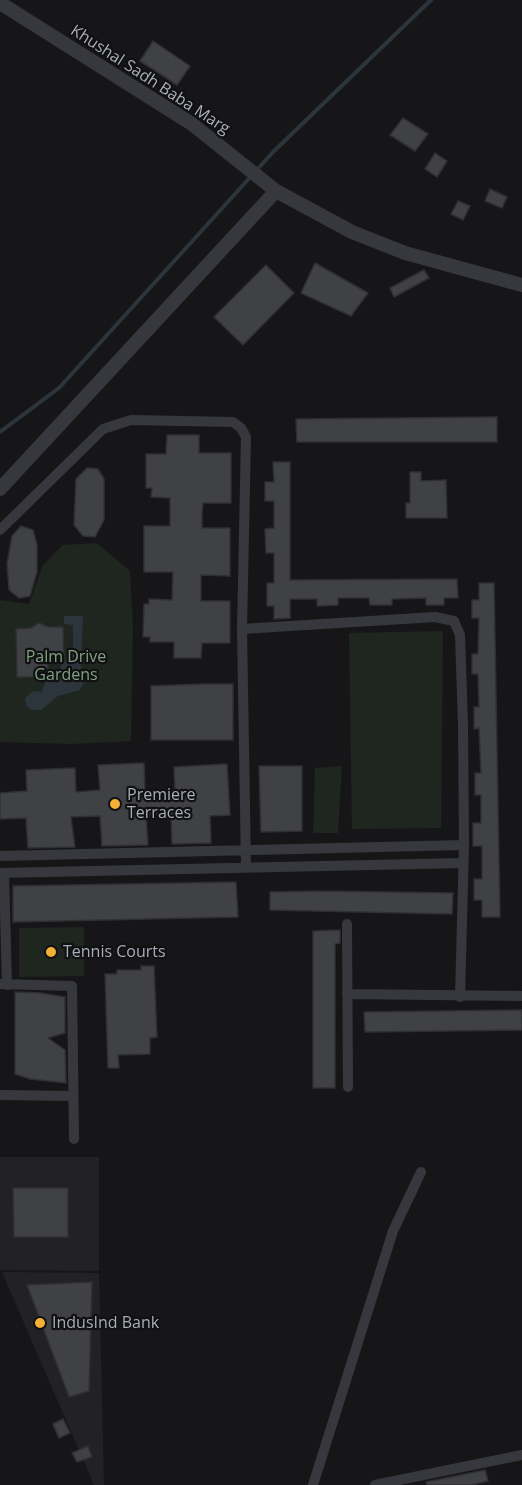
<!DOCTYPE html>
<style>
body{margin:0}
canvas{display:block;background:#161618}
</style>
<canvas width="522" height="1485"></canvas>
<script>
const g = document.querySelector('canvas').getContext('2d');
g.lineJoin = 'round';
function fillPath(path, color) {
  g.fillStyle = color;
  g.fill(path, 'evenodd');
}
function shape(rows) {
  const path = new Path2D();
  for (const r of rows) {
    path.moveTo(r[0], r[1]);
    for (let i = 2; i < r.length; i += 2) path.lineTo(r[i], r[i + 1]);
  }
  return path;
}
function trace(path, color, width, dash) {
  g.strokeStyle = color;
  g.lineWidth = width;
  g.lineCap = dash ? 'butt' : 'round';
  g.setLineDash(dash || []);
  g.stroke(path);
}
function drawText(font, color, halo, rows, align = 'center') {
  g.font = font + ' "Open Sans",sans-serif';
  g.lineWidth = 4.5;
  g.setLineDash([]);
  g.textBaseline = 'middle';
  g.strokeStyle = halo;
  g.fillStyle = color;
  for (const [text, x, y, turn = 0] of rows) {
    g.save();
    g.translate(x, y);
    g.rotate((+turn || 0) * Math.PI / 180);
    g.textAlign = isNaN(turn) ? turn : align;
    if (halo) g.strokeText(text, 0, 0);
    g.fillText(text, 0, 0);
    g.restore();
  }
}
fillPath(shape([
 [0,1157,99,1157,99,1271,0,1270],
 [2,1272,99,1273,104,1485,94,1485]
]), '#222225');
fillPath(shape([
 [97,543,130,571,133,626,131,741,71,744,0,742,0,600,29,604,43,565,63,545],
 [443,631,441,828,352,829,349,633],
 [342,766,338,833,313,833,315,768],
 [84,927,84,976,19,977,19,928]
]), '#1e261f');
fillPath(shape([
 [64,616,83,616,81,667,85,680,80,690,58,696,41,710,31,710,26,705,25,698,33,691,41,692,47,680,58,675,62,663,66,661,67,651,73,651,73,625,64,624]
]), '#2c353c');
trace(shape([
 [0,432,59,388,274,151,431,0]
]), '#2c353c', 4);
const building = shape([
 [153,41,190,66,177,85,140,61,153,41],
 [403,118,428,134,415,151,390,135,403,118],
 [435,153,447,161,437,177,425,169,435,153],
 [490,189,507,197,502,208,485,201,490,189],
 [458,201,470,206,463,220,451,214,458,201],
 [315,263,368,293,351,316,301,293,315,263],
 [266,265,294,293,243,345,214,317,266,265],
 [424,270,429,278,394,297,390,288,424,270],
 [497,417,497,442,297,442,296,419,497,417],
 [167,435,199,435,199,453,231,453,231,503,203,503,202,514,202,528,230,528,230,576,201,575,201,601,230,601,230,643,202,643,201,658,174,658,174,642,150,642,150,637,143,637,144,604,149,604,149,599,172,600,173,572,144,572,144,526,170,526,170,498,151,497,152,488,146,488,146,454,166,454,167,435],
 [273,462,290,462,290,580,457,579,458,598,444,598,444,605,426,605,426,598,392,599,392,605,370,605,369,598,338,598,338,605,317,606,317,599,290,599,290,618,274,619,274,606,267,606,267,583,274,583,274,553,266,553,265,529,274,528,274,501,265,501,265,482,274,482,273,462],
 [87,468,98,469,104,479,104,520,95,537,83,536,74,525,76,479,87,468],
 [410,472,421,472,421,481,446,480,447,518,406,518,406,503,410,503,410,472],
 [21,526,33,530,37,545,37,572,30,596,19,598,9,590,7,564,12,536,21,526],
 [479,583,494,583,500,917,482,917,482,900,474,900,474,879,482,879,482,846,473,846,473,823,481,823,481,795,475,795,475,773,481,773,479,728,474,729,474,707,479,707,478,674,472,674,472,654,478,654,479,618,472,618,472,600,479,600,479,583],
 [39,623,48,627,63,627,64,661,48,661,48,677,17,677,16,629,31,628,39,623],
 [203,684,233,684,233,740,151,740,151,686,203,684],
 [144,763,145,792,175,790,174,767,227,764,230,815,210,816,211,843,172,844,171,815,146,816,148,845,102,846,100,816,71,817,75,847,28,848,26,818,0,819,0,793,27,791,26,770,75,768,76,792,100,790,98,765,144,763],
 [259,766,302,766,302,831,261,832,259,766],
 [236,882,238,917,13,922,13,886,236,882],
 [321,891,453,893,452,914,270,910,270,892,321,891],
 [340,930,340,943,335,944,335,1088,313,1088,313,931,340,930],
 [141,966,154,966,157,1037,150,1038,150,1054,118,1055,119,1068,108,1068,105,974,117,974,117,970,141,970,141,966],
 [15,992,40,993,65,997,65,1033,48,1038,65,1050,66,1083,30,1079,15,1074,15,992],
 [522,1010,522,1030,365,1032,364,1012,522,1010],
 [13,1188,68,1188,68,1237,14,1237,13,1188],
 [92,1282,89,1391,69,1397,27,1285,92,1282],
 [63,1419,70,1433,59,1438,53,1424,63,1419],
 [88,1446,92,1457,77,1462,72,1453,88,1446],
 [485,1470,488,1481,472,1485,427,1485,426,1482,485,1470]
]);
fillPath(building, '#404145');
trace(building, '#303034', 1.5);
trace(shape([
 [0,530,103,429,131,420,233,422,241,428,246,437,242,629,246,867],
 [242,629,435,617,454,621,460,635,463,725,464,845,460,997],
 [0,856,464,845],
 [0,873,463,863],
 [4,873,7,985],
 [347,924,348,1087],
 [0,984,72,986,74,1139],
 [347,994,522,996],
 [0,1095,71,1096],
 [313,1485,393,1231,421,1172],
 [375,1485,522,1455]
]), '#37383d', 10);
trace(shape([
 [0,3,192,124,276,191,352,232,405,253,522,285],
 [0,489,276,191]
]), '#37383d', 14);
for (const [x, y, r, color] of [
 [115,804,6,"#f2b134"],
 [51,952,6,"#f2b134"],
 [40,1323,6,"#f2b134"]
]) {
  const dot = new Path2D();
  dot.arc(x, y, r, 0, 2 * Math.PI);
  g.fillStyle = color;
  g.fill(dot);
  trace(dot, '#111113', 2);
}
drawText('16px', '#a8adb8', '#111113', [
 ["Khushal Sadh Baba Marg",150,80,33]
]);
drawText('16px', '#7fa381', '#111113', [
 ["Palm Drive",66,657],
 ["Gardens",66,675]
]);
drawText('16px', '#a8adb8', '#111113', [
 ["Premiere",127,795],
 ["Terraces",127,813],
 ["Tennis Courts",63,952],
 ["IndusInd Bank",52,1323]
], 'left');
</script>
